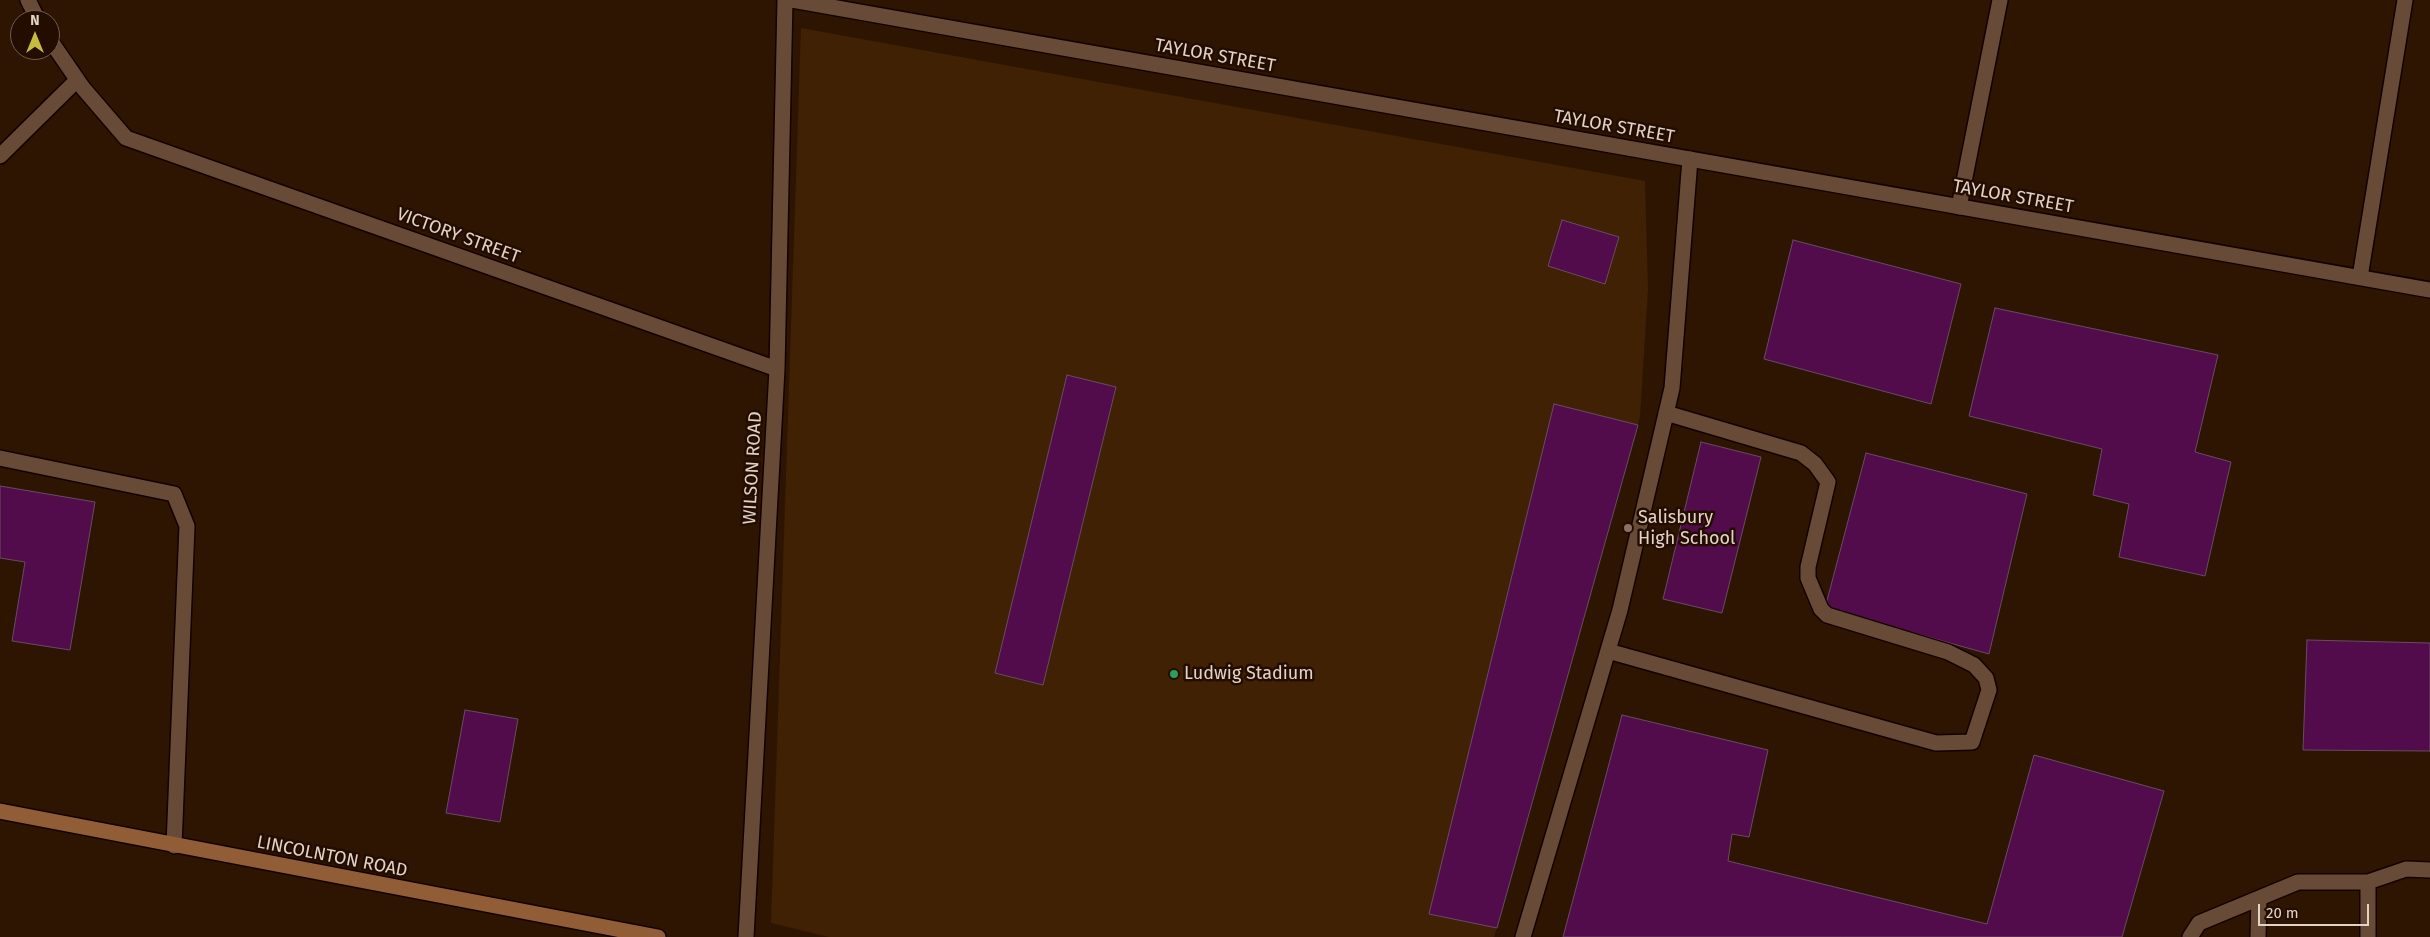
<!DOCTYPE html>
<style>
body{margin:0}
#map{position:relative;width:2430px;height:937px;overflow:hidden;background:#2d1502;font-family:"Fira Sans",sans-serif}
canvas{display:block}
.north{position:absolute;left:10px;top:10px;width:50px;height:50px;box-sizing:border-box;background:#230c00;border:1px solid #705b4f;border-radius:50%;rotate:0deg;font-size:14px;font-weight:700;line-height:20px;text-align:center;color:#e3d2c6}
.north::after{content:'';display:block;margin:auto;width:18px;height:22px;background:#c5bc3d;clip-path:polygon(50% 0,100% 100%,50% 72%,0 100%)}
.scale{position:absolute;left:2258px;top:904px;width:111px;height:22px;box-sizing:border-box;border:2px solid #e3d2c6;border-top:0;padding-left:6px;font-size:15px;line-height:18px;white-space:nowrap;color:#e3d2c6;-webkit-text-stroke:4px #230c00;paint-order:stroke}
</style>
<div id="map">
<canvas width="2430" height="937"></canvas>
<div class="north">N</div>
<div class="scale">20 m</div>
</div>
<script>
const g = document.querySelector('canvas').getContext('2d');
g.lineJoin = 'round';
function fillPath(path, color) {
  g.fillStyle = color;
  g.fill(path, 'evenodd');
}
function shape(rows) {
  const path = new Path2D();
  for (const r of rows) {
    path.moveTo(r[0], r[1]);
    for (let i = 2; i < r.length; i += 2) path.lineTo(r[i], r[i + 1]);
  }
  return path;
}
function trace(path, color, width, dash) {
  g.strokeStyle = color;
  g.lineWidth = width;
  g.lineCap = dash ? 'butt' : 'round';
  g.setLineDash(dash || []);
  g.stroke(path);
}
function drawText(font, color, halo, rows, align = 'center') {
  g.font = font + ' "Fira Sans",sans-serif';
  g.lineWidth = 5;
  g.setLineDash([]);
  g.textBaseline = 'middle';
  g.strokeStyle = halo;
  g.fillStyle = color;
  for (const [text, x, y, turn = 0] of rows) {
    g.save();
    g.translate(x, y);
    g.rotate((+turn || 0) * Math.PI / 180);
    g.textAlign = isNaN(turn) ? turn : align;
    if (halo) g.strokeText(text, 0, 0);
    g.fillText(text, 0, 0);
    g.restore();
  }
}
fillPath(shape([
 [801,28,1645,181,1648,289,1640,417,1494,937,829,937,771,923]
]), '#402104');
const building = shape([
 [1562,220,1619,237,1605,284,1548,266,1562,220],
 [1793,240,1961,284,1931,404,1764,359,1793,240],
 [1995,308,2218,355,2195,452,2231,462,2205,576,2119,557,2129,504,2093,495,2102,449,1969,416,1995,308],
 [1067,375,1116,387,1043,685,995,673,1067,375],
 [1554,404,1638,425,1497,928,1429,914,1554,404],
 [1701,442,1761,457,1722,613,1663,599,1701,442],
 [1866,453,2027,494,1989,654,1825,608,1866,453],
 [0,486,95,502,70,650,12,641,25,562,0,558,0,486],
 [2307,640,2430,643,2430,751,2303,750,2307,640],
 [465,710,518,719,500,822,446,813,465,710],
 [1622,715,1768,750,1749,837,1732,834,1728,861,1987,924,2034,755,2164,791,2122,937,1563,937,1622,715]
]);
fillPath(building, '#530c4b');
trace(building, '#674c62', 1);
const lane = shape([
 [0,156,77,80],
 [1959,207,2000,0],
 [2360,277,2405,0],
 [0,458,174,494,187,526,174,846],
 [1608,651,1936,743,1972,742,1989,690,1986,678,1974,665,1948,652,1827,615,1821,609,1808,578,1808,567,1828,482,1815,464,1801,453,1666,413],
 [1523,937,1620,610,1672,388,1690,159],
 [2190,937,2199,923,2298,882,2368,882],
 [2258,937,2259,898],
 [2368,937,2368,882,2406,869,2430,870]
]);
const street = shape([
 [28,0,38,20],
 [792,0,2430,290],
 [50,40,83,88,126,138,777,369],
 [746,937,777,369,785,0]
]);
const secondary = shape([
 [0,811,658,937]
]);
trace(lane, '#140200', 18);
trace(street, '#140200', 18);
trace(secondary, '#140200', 18);
trace(lane, '#674b36', 15);
trace(street, '#674b36', 15);
trace(secondary, '#905d37', 15);
for (const [x, y, r, color] of [
 [1628,528,5,"#8d6e63"],
 [1174,674,5,"#2e9e5b"]
]) {
  const dot = new Path2D();
  dot.arc(x, y, r, 0, 2 * Math.PI);
  g.fillStyle = color;
  g.fill(dot);
  trace(dot, '#230c00', 2);
}
drawText('18px', '#e3d2c6', '#230c00', [
 ["TAYLOR STREET",1215,56,10],
 ["TAYLOR STREET",1614,127,10],
 ["TAYLOR STREET",2013,197,10],
 ["VICTORY STREET",458,236,20],
 ["WILSON ROAD",753,468,-87],
 ["LINCOLNTON ROAD",332,857,11]
]);
drawText('18px', '#e3d2c6', '#230c00', [
 ["Salisbury",1638,518],
 ["High School",1638,539],
 ["Ludwig Stadium",1184,674]
], 'left');
</script>
